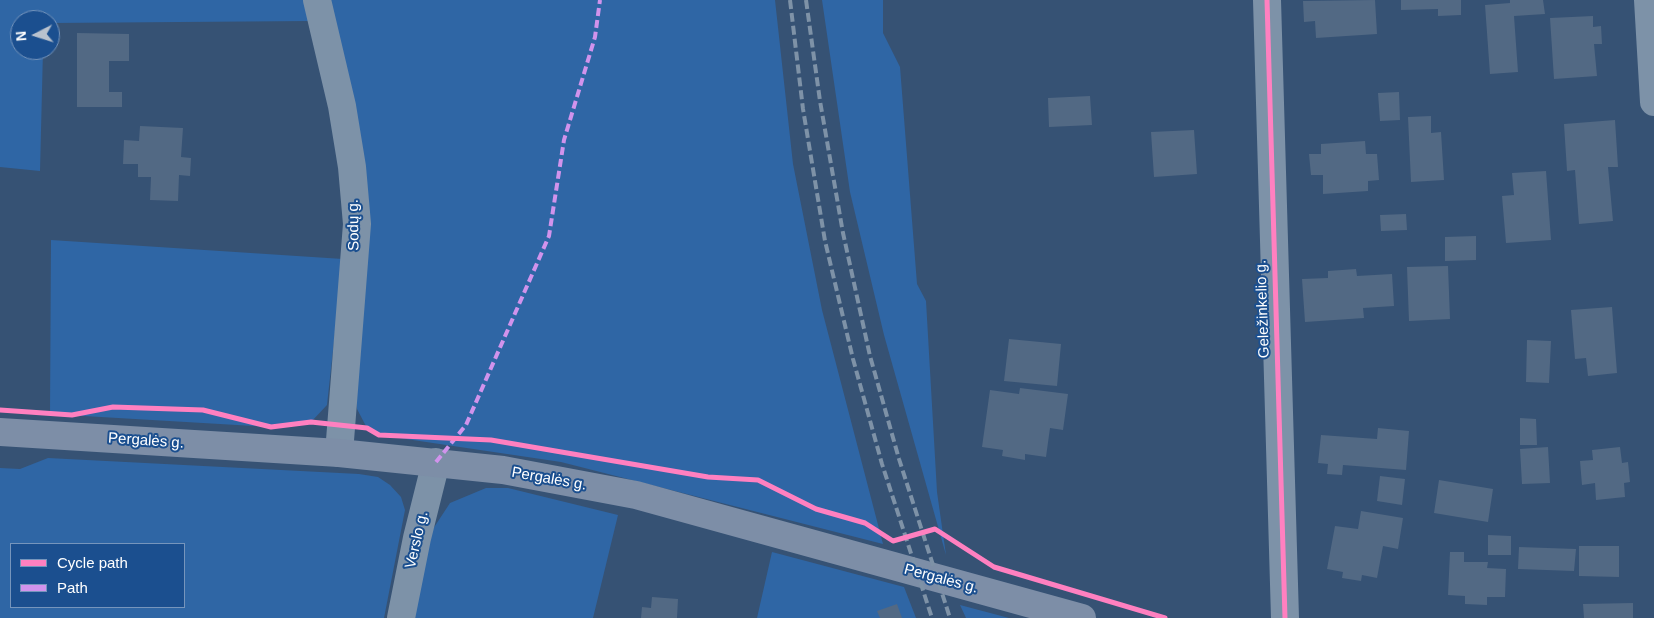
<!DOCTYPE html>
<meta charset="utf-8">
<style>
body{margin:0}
#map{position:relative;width:1654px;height:618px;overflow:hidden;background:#365274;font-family:Arial,sans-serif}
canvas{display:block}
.legend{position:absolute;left:10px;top:543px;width:175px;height:65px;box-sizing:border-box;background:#1b4f8f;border:1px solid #7695bc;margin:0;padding:6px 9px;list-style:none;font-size:15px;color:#fff}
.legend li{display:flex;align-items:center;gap:10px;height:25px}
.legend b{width:25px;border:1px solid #7695bc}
.north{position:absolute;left:10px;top:10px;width:50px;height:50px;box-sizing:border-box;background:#1b4f8f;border:1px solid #7695bc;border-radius:50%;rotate:265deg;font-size:14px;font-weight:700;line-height:20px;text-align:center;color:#fff}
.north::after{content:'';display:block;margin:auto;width:18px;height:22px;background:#b9c2ce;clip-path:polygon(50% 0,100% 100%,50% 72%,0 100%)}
</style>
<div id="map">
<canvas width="1654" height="618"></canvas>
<ul class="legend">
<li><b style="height:6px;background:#ff80c0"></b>Cycle path</li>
<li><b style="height:6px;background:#d193ec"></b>Path</li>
</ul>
<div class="north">N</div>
</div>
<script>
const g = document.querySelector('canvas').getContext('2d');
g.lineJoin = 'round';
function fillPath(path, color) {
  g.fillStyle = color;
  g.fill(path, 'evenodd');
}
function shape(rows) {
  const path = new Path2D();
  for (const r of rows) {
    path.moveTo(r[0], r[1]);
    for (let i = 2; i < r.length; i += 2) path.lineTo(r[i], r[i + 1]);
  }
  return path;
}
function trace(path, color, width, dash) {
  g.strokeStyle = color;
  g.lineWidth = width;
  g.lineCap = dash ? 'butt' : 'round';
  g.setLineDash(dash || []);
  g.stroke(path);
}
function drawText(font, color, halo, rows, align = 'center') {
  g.font = font + ' Arial,sans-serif';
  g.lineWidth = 4;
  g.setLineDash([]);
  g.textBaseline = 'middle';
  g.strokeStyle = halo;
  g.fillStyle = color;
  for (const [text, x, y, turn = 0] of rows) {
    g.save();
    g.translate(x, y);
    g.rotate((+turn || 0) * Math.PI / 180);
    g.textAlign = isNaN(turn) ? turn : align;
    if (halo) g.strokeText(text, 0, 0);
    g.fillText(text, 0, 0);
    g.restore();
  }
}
fillPath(shape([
 [0,0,305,0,311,21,50,23,50,20,20,20,20,50,43,50,40,171,0,167],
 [328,0,775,0,793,164,822,310,883,544,561,462,379,435,367,428,357,409,355,392,367,257],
 [822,0,883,0,883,33,900,67,917,284,926,301,937,492,946,555,884,335,850,192],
 [51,240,343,259,327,405,311,422,271,427,50,414],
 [48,458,359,474,378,477,390,485,401,497,405,510,384,618,0,618,0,468,20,469],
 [11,544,184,544,184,607,11,607],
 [486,488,508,488,618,515,593,618,413,618,431,532,450,503],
 [772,552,904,587,916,618,757,618],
 [960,605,1009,618,966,618]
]), '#2f66a5');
fillPath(shape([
 [1375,0,1377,34,1316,38,1315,21,1304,22,1303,1],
 [1401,0,1461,0,1461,15,1438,16,1438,9,1401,10],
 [1510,0,1543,0,1545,14,1514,16,1518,72,1490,74,1485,5,1510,3],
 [1593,16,1593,27,1601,26,1602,44,1594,44,1597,76,1554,79,1550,18],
 [77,33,129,34,129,61,109,61,109,92,122,92,122,107,77,107],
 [1399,92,1400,120,1380,121,1378,93],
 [1090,96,1092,125,1049,127,1048,98],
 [1431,116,1431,133,1441,132,1444,180,1411,182,1408,117],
 [1615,120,1618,167,1608,167,1613,221,1579,224,1575,170,1567,171,1564,124],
 [140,126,183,128,181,157,191,158,190,176,179,175,178,201,150,200,151,177,138,177,138,164,123,164,124,140,139,141],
 [1194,130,1197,174,1154,177,1151,132],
 [1365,141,1366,154,1377,154,1379,180,1368,181,1368,191,1323,194,1323,175,1311,175,1309,154,1321,154,1321,144],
 [1546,171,1551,240,1506,243,1502,196,1514,195,1512,173],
 [1406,214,1407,230,1381,231,1380,215],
 [1476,236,1476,260,1445,261,1445,237],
 [1448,266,1450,319,1409,321,1407,267],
 [1356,269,1357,276,1392,274,1394,306,1363,308,1364,318,1305,322,1302,279,1328,278,1328,271],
 [1612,307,1617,373,1588,376,1586,358,1575,359,1571,310],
 [1009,339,1061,344,1057,386,1004,381],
 [1527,340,1551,341,1549,383,1526,382],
 [1020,388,1068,394,1063,430,1050,428,1046,457,1025,454,1025,460,1002,456,1003,450,982,447,990,390,1019,394],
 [1520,418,1536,419,1537,445,1520,445],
 [1378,428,1409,431,1406,470,1343,465,1342,475,1327,474,1328,464,1318,463,1321,435,1377,439],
 [1548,447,1550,483,1522,484,1520,449],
 [1620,447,1622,463,1628,462,1630,482,1624,483,1625,497,1596,500,1595,483,1582,485,1580,461,1593,460,1592,450],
 [1380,476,1405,479,1402,505,1377,501],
 [1439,480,1493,489,1488,522,1434,513],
 [1361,511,1403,518,1398,549,1383,546,1377,578,1362,575,1361,581,1342,578,1343,572,1327,569,1335,526,1358,529],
 [1488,535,1511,536,1511,555,1488,555],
 [1579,546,1619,546,1619,577,1579,576],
 [1519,547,1576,549,1574,571,1518,569],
 [1450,552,1464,552,1464,562,1488,562,1487,568,1506,569,1505,597,1487,597,1487,605,1465,604,1465,596,1448,595],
 [652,597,678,599,677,618,641,618,642,607,651,608],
 [1633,603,1633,618,1584,618,1583,604],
 [897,604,902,618,880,618,877,611]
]), '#526984');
trace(shape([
 [317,0,342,106,352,167,357,224,339,453],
 [1267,0,1285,618],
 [1648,0,1654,102],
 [401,618,417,538,436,462]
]), '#7d92a8', 28);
trace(shape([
 [0,432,339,453,503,470,636,495,1082,618]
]), '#7d8ea7', 28);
trace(shape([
 [790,0,803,109,825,241,853,359,882,464,932,618],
 [806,0,820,101,843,233,870,356,899,459,950,618]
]), '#7e92a7', 4, [9, 4]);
trace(shape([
 [436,462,466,425,549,236,564,140,595,37,600,0]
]), '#d193ec', 4, [8, 4]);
trace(shape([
 [1267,0,1285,618],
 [0,410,72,415,113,407,203,410,271,427,311,422,367,428,379,435,491,440,708,477,758,480,816,509,865,523,893,541,935,529,994,567,1165,618]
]), '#ff80c0', 5);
drawText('15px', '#fff', '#1b4f8f', [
 ["Sodų g.",354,225,-91],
 ["Geležinkelio g.",1263,309,-92],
 ["Pergalės g.",146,441,4],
 ["Pergalės g.",549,479,10],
 ["Verslo g.",417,540,-77],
 ["Pergalės g.",941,579,15]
]);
</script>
